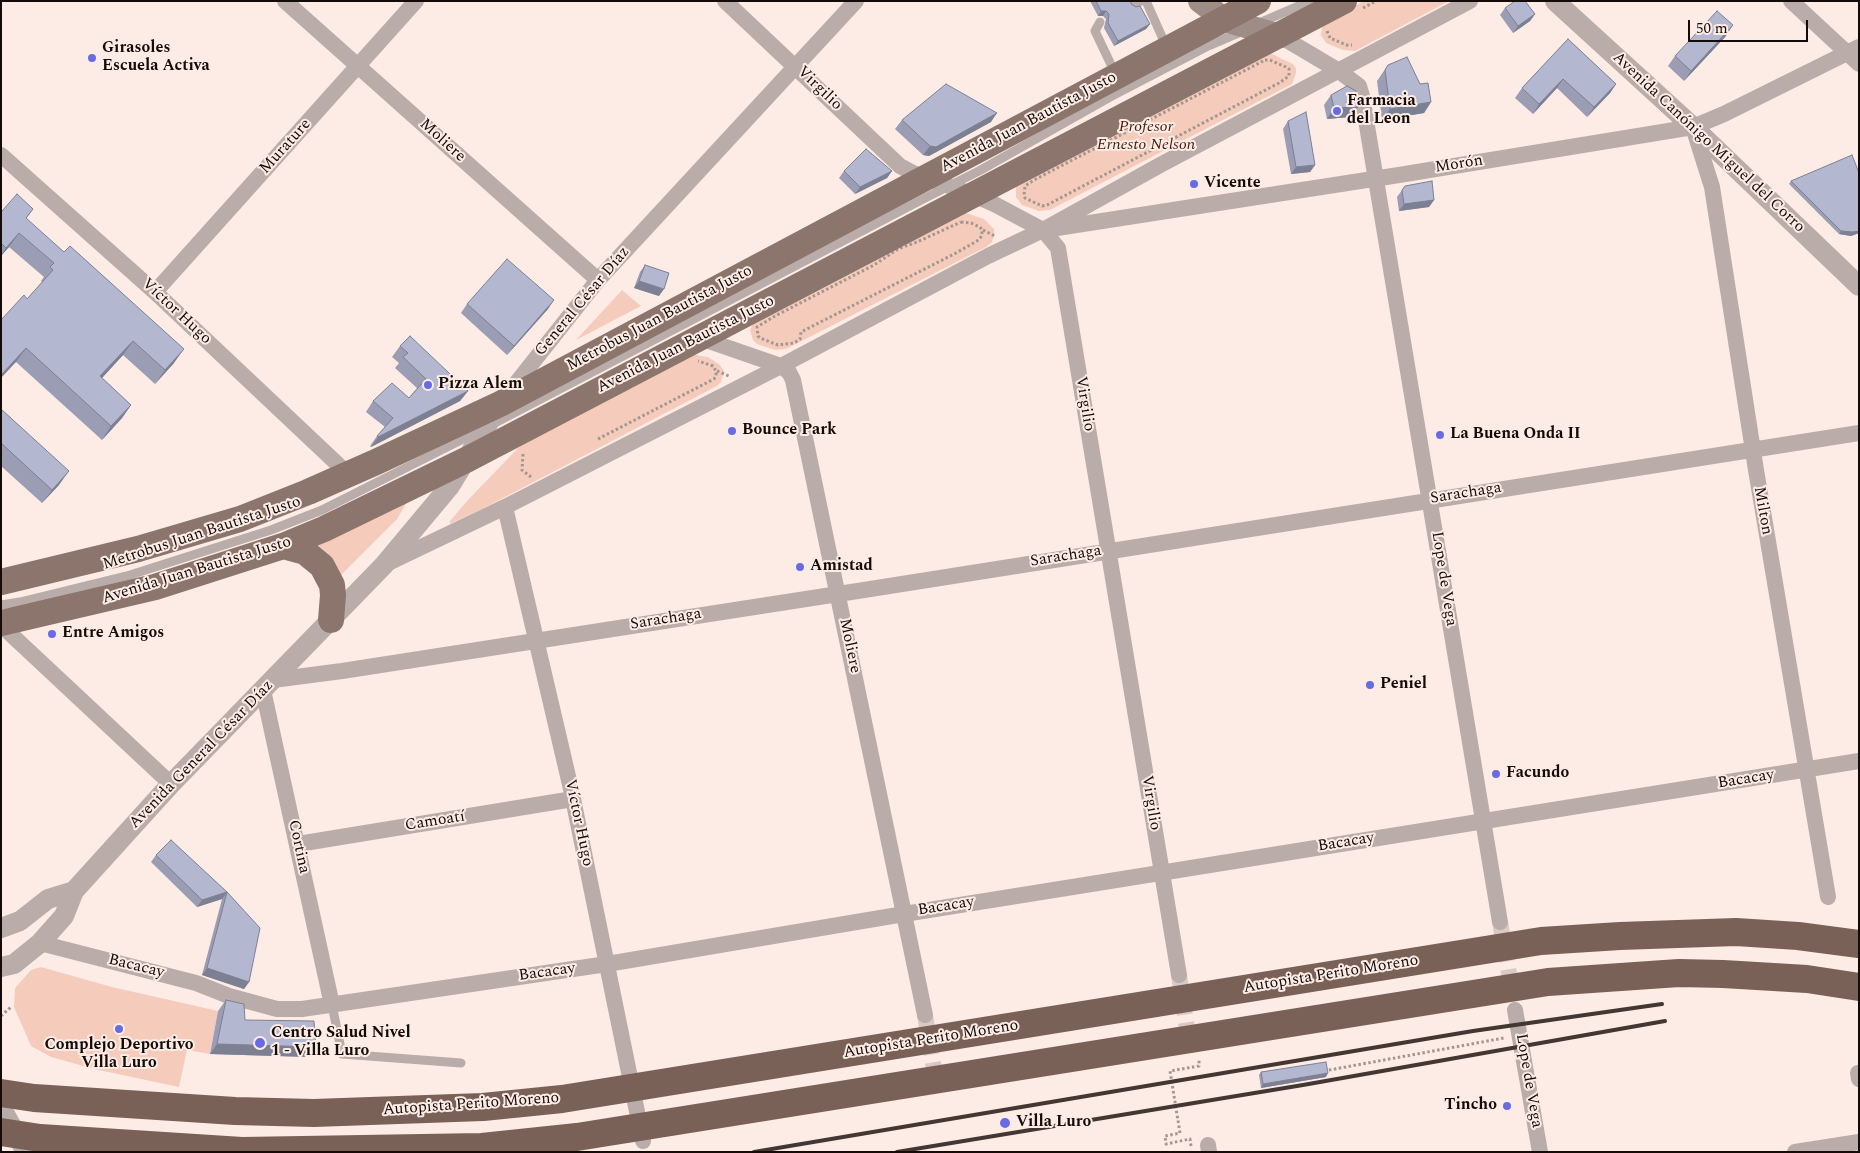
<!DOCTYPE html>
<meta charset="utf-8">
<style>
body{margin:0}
#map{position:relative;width:1860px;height:1153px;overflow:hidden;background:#fdece6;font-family:Spectral,serif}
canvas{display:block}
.frame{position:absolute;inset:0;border:2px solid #140b08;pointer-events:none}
.scale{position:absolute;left:1688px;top:20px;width:120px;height:22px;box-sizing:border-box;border:2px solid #140b08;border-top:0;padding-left:6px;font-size:15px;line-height:18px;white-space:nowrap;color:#140b08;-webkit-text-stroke:4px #fdece6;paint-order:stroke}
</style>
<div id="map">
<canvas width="1860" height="1153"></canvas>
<div class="frame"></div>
<div class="scale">50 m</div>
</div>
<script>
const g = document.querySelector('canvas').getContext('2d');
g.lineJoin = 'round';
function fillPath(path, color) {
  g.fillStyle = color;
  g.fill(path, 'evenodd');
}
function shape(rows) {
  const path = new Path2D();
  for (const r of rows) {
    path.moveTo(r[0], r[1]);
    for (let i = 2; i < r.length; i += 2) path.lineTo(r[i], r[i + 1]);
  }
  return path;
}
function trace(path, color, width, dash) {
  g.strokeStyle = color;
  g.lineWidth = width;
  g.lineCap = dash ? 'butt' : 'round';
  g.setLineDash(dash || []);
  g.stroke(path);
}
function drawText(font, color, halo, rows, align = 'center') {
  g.font = font + ' Spectral,serif';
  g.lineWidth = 4;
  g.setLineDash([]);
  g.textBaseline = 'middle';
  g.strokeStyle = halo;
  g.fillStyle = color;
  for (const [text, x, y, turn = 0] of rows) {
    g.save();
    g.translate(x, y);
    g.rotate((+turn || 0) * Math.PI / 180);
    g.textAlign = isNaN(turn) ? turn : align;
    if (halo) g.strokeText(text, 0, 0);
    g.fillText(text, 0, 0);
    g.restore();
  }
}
fillPath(shape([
 [1364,1,1449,1,1355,51,1343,50,1326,43,1321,35,1322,26,1328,20],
 [1267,54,1272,54,1293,64,1296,68,1296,73,1292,84,1050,210,1039,211,1022,205,1016,197,1016,187],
 [963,212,984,219,994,229,994,235,992,242,986,247,786,349,775,350,757,344,753,340,750,330,754,321],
 [622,290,641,306,576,340],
 [690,354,708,357,720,365,724,371,721,382,717,386,484,508,450,524,450,521,468,500,520,446],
 [407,502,397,519,340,576,317,549,320,544],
 [41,967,112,987,218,1011,210,1054,187,1050,179,1087,94,1069,51,1057,31,1046,14,1007,15,988,31,970]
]), '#f5ccbb');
trace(shape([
 [1500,922,1513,996],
 [1179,975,1188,1036],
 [925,1015,934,1069]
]), '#dacac5', 16, [16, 8]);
trace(shape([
 [1363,8,1376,1],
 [1327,31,1330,38,1346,45,1352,45],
 [1265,60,1270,60,1286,67,1289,69,1289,76,1279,83,1047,205,1042,206,1025,198,1024,195,1025,186,1034,180,1265,60],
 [961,222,971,223,980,227,982,230,982,236,977,241,956,253,801,332,800,339,794,343,778,345,760,338,758,336,757,327,775,316,874,265,898,249,917,242,961,222],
 [983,230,995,236],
 [717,371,729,376],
 [598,439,714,379,716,376,716,371,713,366,698,361],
 [523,454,522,470,531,477],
 [1,1016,11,1007],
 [1324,1071,1504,1038],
 [1191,1146,1190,1139,1166,1144,1165,1136,1180,1133,1170,1071,1199,1066,1199,1059]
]), '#a39691', 3, [2.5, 2.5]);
trace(shape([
 [1146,1,1163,39,1171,45],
 [1133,6,1141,1],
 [1100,22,1095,31,1115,73],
 [1257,24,1310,1],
 [493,424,925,198,979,171,1110,97,1208,46,1243,31],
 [1,605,20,602,130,575,271,530,322,510,477,432],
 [332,1005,342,1054,461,1063]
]), '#baada9', 9);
trace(shape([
 [285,1,598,280],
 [725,1,900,166,913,173,974,195,996,205,1043,230,1058,248,1179,975],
 [1791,1,1859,64],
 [1280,36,1339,71,1359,86,1362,96,1500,922],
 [1693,127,1712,187,1756,470,1828,897],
 [1,155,155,292,348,474],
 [1057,228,1399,175,1693,127,1724,114,1859,47],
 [155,292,416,1],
 [700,338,781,366,789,372,793,380,925,1015],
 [506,396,598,280,856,1],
 [505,507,571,789,643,1141],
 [386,564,505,507,781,366,988,256,1043,230,1162,164,1470,1],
 [1,625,171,784],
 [273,680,342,671,864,590,1859,433],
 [263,690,332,1005],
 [298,844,573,799],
 [40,943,196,983,229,996,277,1009,302,1009,607,964,904,914,1859,761],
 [1515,1010,1540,1152],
 [1858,1073,1859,1079],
 [1208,1145,1209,1152],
 [1795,1152,1859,1142]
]), '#baada9', 16);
trace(shape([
 [1555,1,1693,127,1859,286],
 [1,928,20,921,48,899,74,891],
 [1,967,14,964,40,943,64,916,74,891,171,784,384,565,450,486,500,404],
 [1,1107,26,1152]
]), '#baada9', 20);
trace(shape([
 [1200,1,1225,20,1280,36]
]), '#9e8d86', 24);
trace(shape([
 [283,546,305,552,322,566,332,585,333,595,331,620],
 [1,582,138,549,240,519,308,492,376,462,500,404,1258,1],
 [1,623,155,587,283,546,324,529,468,459,1344,1]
]), '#8b756d', 26);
trace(shape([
 [1,1093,34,1098,235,1111,314,1113,483,1107,562,1099,1541,941,1620,936,1736,932,1798,936,1859,944],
 [1,1132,40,1138,242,1151,482,1147,577,1137,1548,982,1679,973,1723,974,1807,979,1859,987]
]), '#7a6158', 28);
trace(shape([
 [754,1152,1473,1031,1662,1004],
 [897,1152,1303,1085,1665,1021]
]), '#423733', 4);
fillPath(shape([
 [1090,1,1131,1,1131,4,1150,24,1146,29,1114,46,1104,28,1106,19,1103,16,1098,16],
 [1505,8,1535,14,1530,21,1513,33,1500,15],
 [1726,36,1684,81,1668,66,1675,56],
 [1568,39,1616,84,1610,93,1587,117,1557,88,1533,114,1515,98,1522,88],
 [1388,65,1420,84,1431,102,1424,113,1382,120,1377,81],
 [1331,95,1350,117,1327,119,1324,105],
 [902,120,991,122,929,156,923,155,895,129],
 [1288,121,1315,165,1310,172,1291,174,1283,129],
 [844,171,892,171,887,178,855,194,839,178],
 [1859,173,1859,233,1851,236,1839,234,1789,184,1791,181],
 [1405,186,1434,200,1429,207,1399,211,1397,197],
 [33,209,26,219,174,363,155,384,123,355,102,378,131,405,122,418,102,440,16,362,27,299,42,282,41,281,44,277,9,247,1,256,1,210],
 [645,265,659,296,634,288,640,272],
 [467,304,548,309,507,355,461,313],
 [400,346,468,391,460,401,371,447,370,446,377,436,385,427,366,412,373,401,409,398,417,388,395,368,399,363,392,357],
 [1,409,59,485,42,503,1,466],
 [156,855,227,892,249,982,244,989,202,975,222,899,197,907,151,862],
 [226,1000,245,1020,316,1047,309,1057,210,1054,218,1011],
 [1261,1072,1326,1077,1261,1088,1259,1075]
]), '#9a9db3');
fillPath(shape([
 [1101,11,1106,11,1103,16,1098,16],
 [1535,14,1530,21,1513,33,1518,26],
 [1150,24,1146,29,1114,46,1118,41],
 [1733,25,1726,36,1684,81,1691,71],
 [1563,79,1557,88,1533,114,1539,104],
 [1616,84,1610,93,1587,117,1594,107],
 [1431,102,1424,113,1382,120,1390,109],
 [1358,107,1350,117,1327,119,1334,108],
 [997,113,991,122,929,156,923,155,930,146],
 [1315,165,1310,172,1291,174,1296,167],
 [892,171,887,178,855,194,860,187],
 [1434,200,1429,207,1399,211,1404,204],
 [1841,231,1859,231,1859,233,1851,236,1839,234],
 [19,233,9,247,1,256,1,255,6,248],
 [639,281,664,289,659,296,634,288],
 [554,300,548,309,507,355,514,346],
 [133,341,123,355,91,390,100,376],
 [26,348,16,362,1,378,1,375],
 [184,349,174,363,155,384,165,370],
 [468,391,460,401,371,447,378,437],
 [131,405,122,418,102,440,111,426],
 [69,471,59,485,42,503,52,490],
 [227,892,222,899,197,907,202,900],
 [207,968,249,982,244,989,202,975],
 [217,1044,316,1047,309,1057,210,1054],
 [1328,1073,1326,1077,1261,1088,1263,1084]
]), '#7d8092');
const building = shape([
 [1096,1,1131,1,1131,4,1136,7,1140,6,1150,24,1118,41,1108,23,1109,14,1106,11,1101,11,1096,1],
 [1515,1,1525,1,1535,14,1518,26,1505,8,1515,1],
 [1717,11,1733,25,1691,71,1675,56,1717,11],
 [1568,39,1616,84,1594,107,1563,79,1539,104,1522,88,1568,39],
 [1407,57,1420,84,1428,83,1431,102,1390,109,1385,70,1388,65,1407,57],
 [946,84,997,113,936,147,930,146,902,120,946,84],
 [1347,86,1356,91,1358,107,1334,108,1331,95,1347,86],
 [1306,112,1315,165,1296,167,1288,121,1306,112],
 [866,149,892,171,860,187,844,171,866,149],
 [1852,155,1859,173,1859,231,1853,232,1841,231,1791,181,1852,155],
 [1432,181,1434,200,1404,204,1402,190,1405,186,1432,181],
 [17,194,33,209,26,218,64,252,70,246,184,349,165,370,133,341,100,376,131,405,111,426,26,348,1,375,1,320,24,295,27,299,53,270,50,267,54,263,19,233,6,248,1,243,1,210,2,211,17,194],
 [507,259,554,300,514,346,467,304,507,259],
 [645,265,669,273,664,289,639,281,645,265],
 [410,336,468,391,378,437,377,436,393,418,373,401,392,383,409,398,426,379,403,357,408,353,400,346,410,336],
 [1,409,69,471,52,490,1,443,1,409],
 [171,840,227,892,202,900,156,855,171,840],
 [227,892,260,928,249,982,207,968,227,892],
 [226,1000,244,1004,245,1020,314,1021,316,1047,217,1044,226,1000],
 [1326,1062,1328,1073,1263,1084,1261,1072,1326,1062]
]);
fillPath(building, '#b3b7d0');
trace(building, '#7d8092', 1);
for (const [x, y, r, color] of [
 [92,58,5,"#676be4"],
 [1337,111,5,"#676be4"],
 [1194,184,5,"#676be4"],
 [428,385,5,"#676be4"],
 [732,431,5,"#676be4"],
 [1440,435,5,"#676be4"],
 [800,567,5,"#676be4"],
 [52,634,5,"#676be4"],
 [1370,685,5,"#676be4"],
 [1496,774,5,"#676be4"],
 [119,1029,5,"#676be4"],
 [260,1043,6,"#676be4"],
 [1507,1106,5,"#676be4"],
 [1005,1123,6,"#676be4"]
]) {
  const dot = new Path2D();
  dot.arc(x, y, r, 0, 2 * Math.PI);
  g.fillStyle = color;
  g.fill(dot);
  trace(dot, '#fdece6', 2);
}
drawText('bold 16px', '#140b08', '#fdece6', [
 ["Girasoles",102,49],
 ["Escuela Activa",102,67],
 ["Farmacia",1347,102],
 ["del Leon",1347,120],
 ["Vicente",1204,184],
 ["Pizza Alem",438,385],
 ["Bounce Park",742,431],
 ["La Buena Onda II",1450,435],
 ["Amistad",810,567],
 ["Entre Amigos",62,634],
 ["Peniel",1380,685],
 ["Facundo",1506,774],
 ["Centro Salud Nivel",271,1034],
 ["1 - Villa Luro",271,1052],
 ["Complejo Deportivo",119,1046,"center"],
 ["Villa Luro",119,1064,"center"],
 ["Tincho",1497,1106,"right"],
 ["Villa Luro",1016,1123]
], 'left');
drawText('16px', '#140b08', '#fdece6', [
 ["Virgilio",819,89,44],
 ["Avenida Juan Bautista Justo",1029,123,-28],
 ["Moliere",442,141,42],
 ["Avenida Canónigo Miguel del Corro",1708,143,43],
 ["Murature",286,147,-48],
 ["Morón",1459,165,-9],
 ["General César Díaz",583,302,-50],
 ["Víctor Hugo",176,312,43],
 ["Metrobus Juan Bautista Justo",660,319,-28],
 ["Avenida Juan Bautista Justo",686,345,-27],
 ["Virgilio",1084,404,81],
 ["Sarachaga",1466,494,-9],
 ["Milton",1762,511,80],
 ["Metrobus Juan Bautista Justo",202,534,-18],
 ["Sarachaga",1066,557,-9],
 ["Avenida Juan Bautista Justo",197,571,-17],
 ["Lope de Vega",1443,579,81],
 ["Sarachaga",666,620,-9],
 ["Moliere",849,646,78],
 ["Avenida General César Díaz",202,755,-46],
 ["Bacacay",1746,780,-9],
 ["Virgilio",1150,803,81],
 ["Camoatí",435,822,-9],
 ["Víctor Hugo",578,823,78],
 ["Bacacay",1346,843,-9],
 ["Cortina",298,847,78],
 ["Bacacay",946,907,-9],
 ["Bacacay",136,967,14],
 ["Bacacay",547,973,-8],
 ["Autopista Perito Moreno",1331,975,-9],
 ["Autopista Perito Moreno",931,1040,-9],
 ["Lope de Vega",1528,1081,80],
 ["Autopista Perito Moreno",471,1105,-4]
]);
drawText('italic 16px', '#451c0b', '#fdece6', [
 ["Profesor",1146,128],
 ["Ernesto Nelson",1146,146]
]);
</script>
